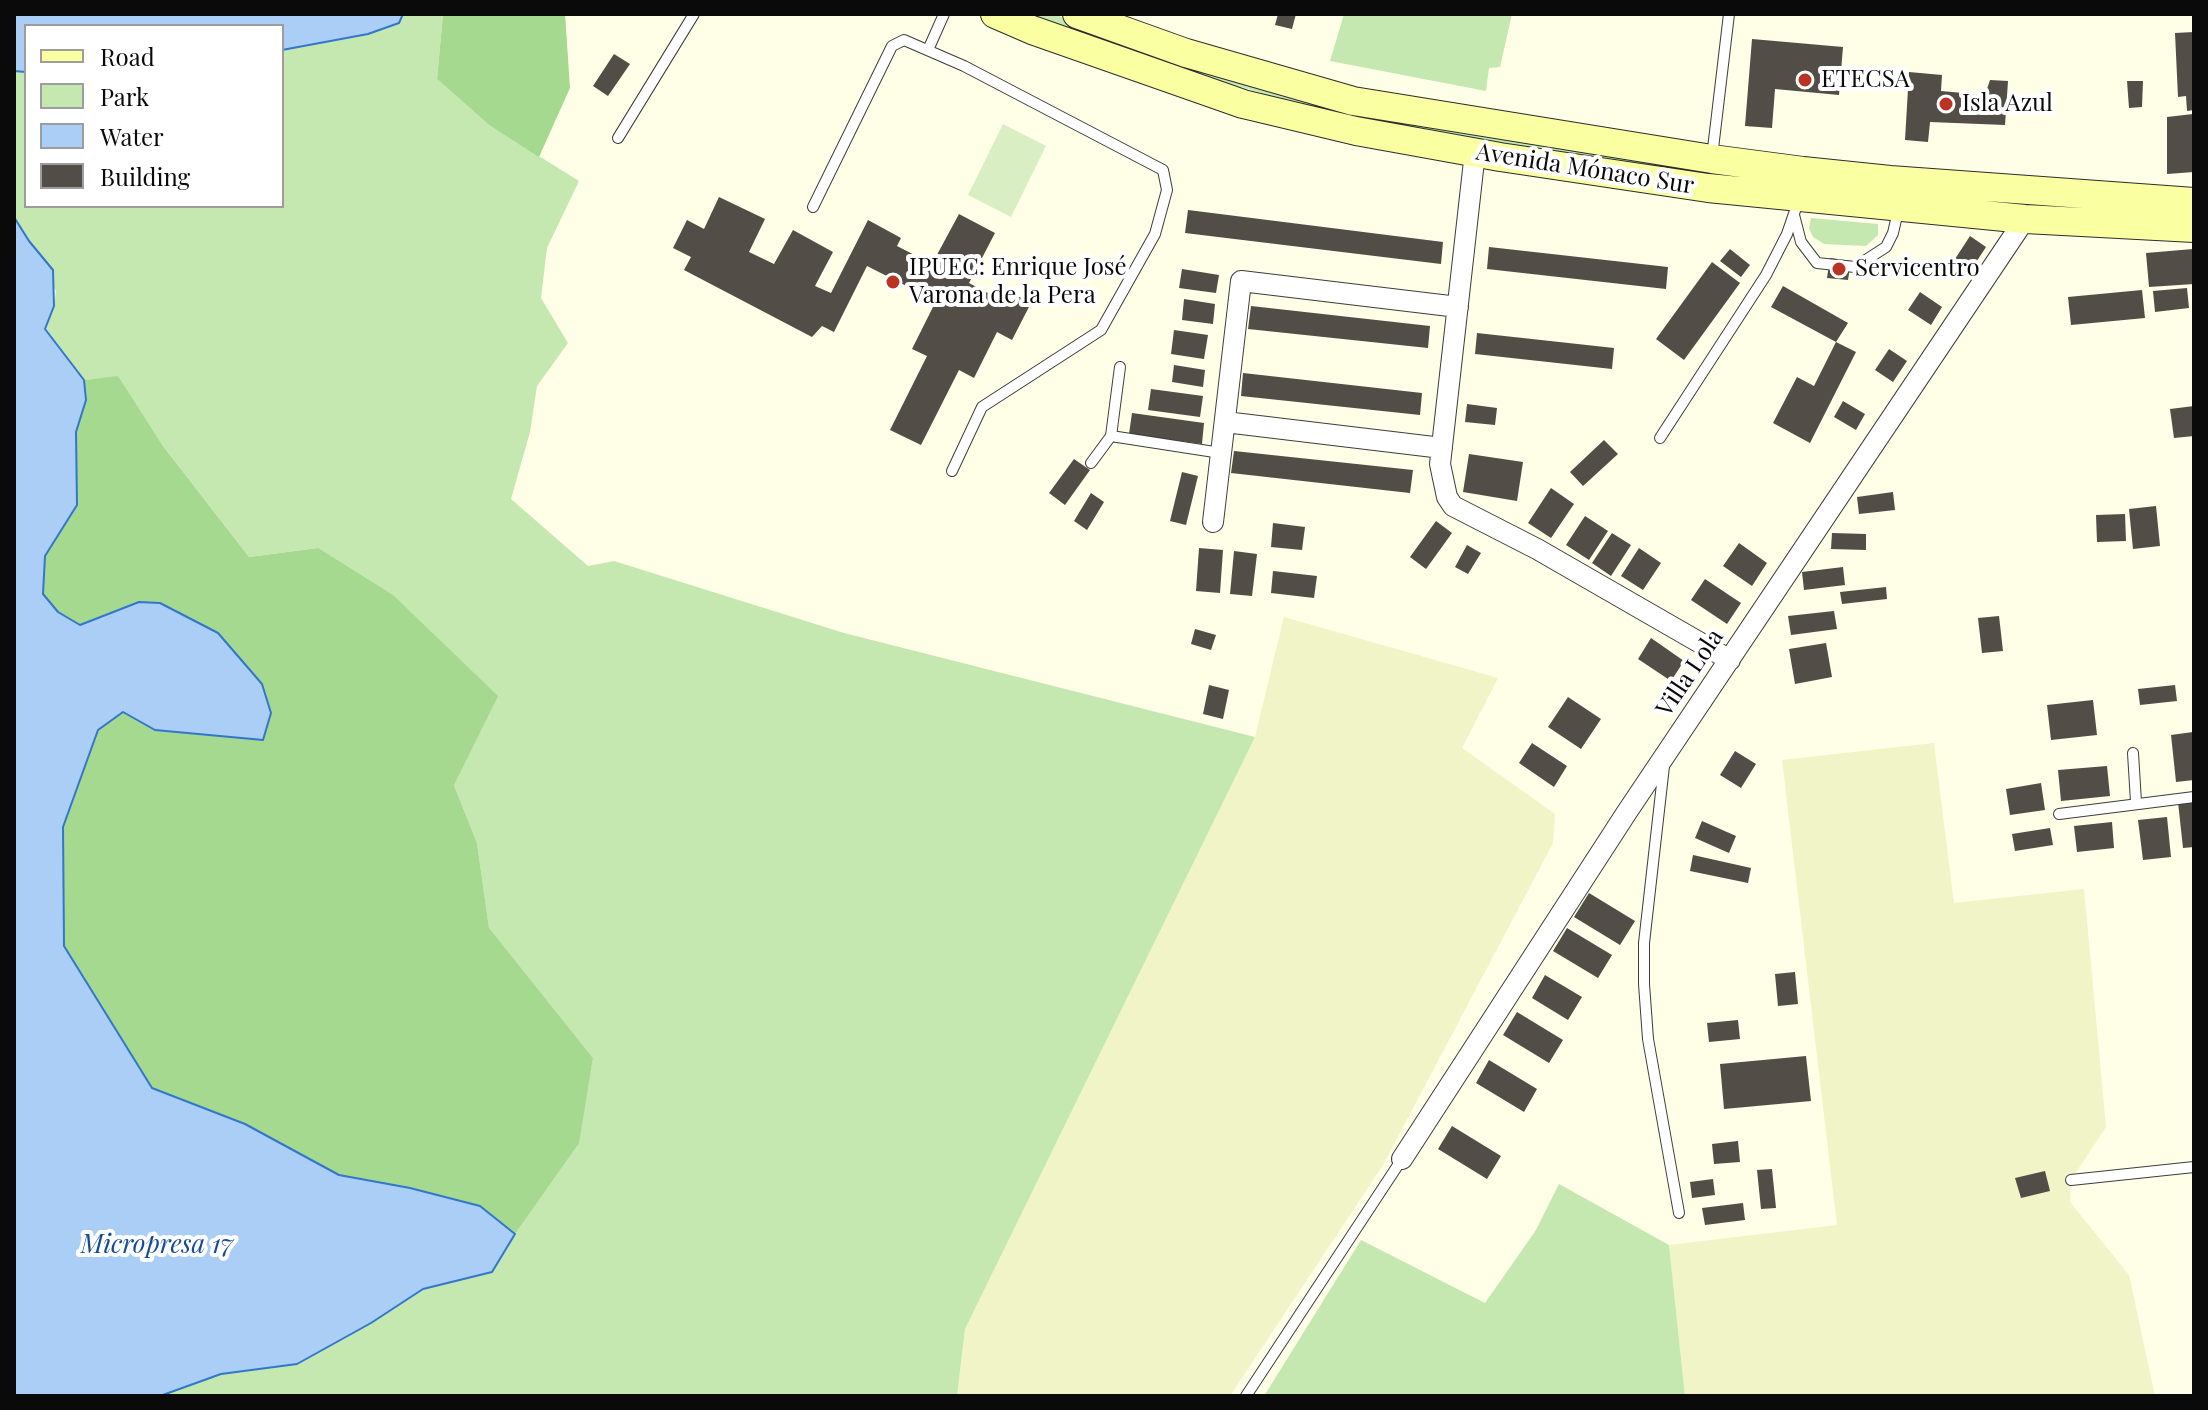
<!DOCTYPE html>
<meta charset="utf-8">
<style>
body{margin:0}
#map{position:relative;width:2208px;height:1410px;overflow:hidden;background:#fffee6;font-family:"Playfair Display",serif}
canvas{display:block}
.frame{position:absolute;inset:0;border:16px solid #0a0a0a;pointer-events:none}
.legend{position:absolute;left:24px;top:24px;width:260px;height:184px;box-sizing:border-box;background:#fff;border:2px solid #9d9d9d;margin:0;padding:10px 14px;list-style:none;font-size:24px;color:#0a0a0a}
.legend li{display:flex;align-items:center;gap:16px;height:40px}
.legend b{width:40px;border:2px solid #9d9d9d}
</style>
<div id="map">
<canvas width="2208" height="1410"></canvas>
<div class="frame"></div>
<ul class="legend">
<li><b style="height:10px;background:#faffa1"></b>Road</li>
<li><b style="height:22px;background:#c5e8b1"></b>Park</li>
<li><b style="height:22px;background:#abcef6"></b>Water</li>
<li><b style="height:22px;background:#524d46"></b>Building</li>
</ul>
</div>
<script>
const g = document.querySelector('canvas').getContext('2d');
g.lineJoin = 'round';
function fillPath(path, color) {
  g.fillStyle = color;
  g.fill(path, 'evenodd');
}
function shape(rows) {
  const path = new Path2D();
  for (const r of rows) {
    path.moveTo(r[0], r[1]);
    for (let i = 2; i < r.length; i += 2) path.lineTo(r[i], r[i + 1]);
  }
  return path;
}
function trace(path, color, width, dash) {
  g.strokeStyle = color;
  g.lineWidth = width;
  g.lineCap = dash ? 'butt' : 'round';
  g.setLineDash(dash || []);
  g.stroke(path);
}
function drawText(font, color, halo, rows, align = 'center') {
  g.font = font + ' "Playfair Display",serif';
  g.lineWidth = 8;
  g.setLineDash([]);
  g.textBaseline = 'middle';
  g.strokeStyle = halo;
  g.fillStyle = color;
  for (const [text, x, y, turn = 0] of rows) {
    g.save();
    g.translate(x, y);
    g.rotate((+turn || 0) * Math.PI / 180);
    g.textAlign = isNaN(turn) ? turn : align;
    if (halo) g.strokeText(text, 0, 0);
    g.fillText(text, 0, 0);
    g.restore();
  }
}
fillPath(shape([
 [1284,617,1498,678,1462,748,1555,814,1553,843,1383,1165,1230,1396,957,1396,965,1329,1255,737],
 [1934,743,1954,903,2084,889,2106,1127,2071,1180,2070,1202,2129,1275,2155,1396,1685,1396,1669,1245,1837,1225,1782,760]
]), '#f0f4c7');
fillPath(shape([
 [403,14,443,14,437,79,489,125,579,181,547,248,541,298,568,343,537,386,530,432,511,499,588,566,614,561,844,633,1255,737,965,1329,957,1396,160,1396,221,1374,297,1364,371,1323,423,1289,492,1272,515,1234,578,1143,593,1058,489,929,477,843,454,785,318,548,249,557,163,446,118,377,84,380,45,329,54,306,56,291,14,217,14,71,26,72,26,206,282,206,282,50,368,34,399,23],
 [1030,14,1053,14,1187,64,1687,168,1686,174,1349,119,1184,70],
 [1344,14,1512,14,1500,67,1489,68,1486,91,1330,61],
 [1811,218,1878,224,1878,235,1866,246,1824,244,1813,237,1809,228],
 [1559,1184,1669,1245,1685,1396,1264,1396,1361,1240,1485,1303,1536,1230]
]), '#c5e8b1');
fillPath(shape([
 [443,14,565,14,570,88,539,157,489,125,437,79],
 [118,376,163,446,249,557,318,548,393,595,498,696,454,785,477,843,489,928,593,1058,579,1143,515,1234,480,1206,410,1188,339,1175,245,1124,152,1088,64,946,63,827,97,730,123,712,155,730,262,740,271,713,139,602,80,625,58,612,43,594,45,556,77,505,76,432,86,400,84,380]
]), '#a5d990');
fillPath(shape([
 [1003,124,1046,146,1011,217,968,195]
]), '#d9efc3');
const water = shape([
 [14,14,403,14,399,23,368,34,282,50,282,26,26,26,26,72,14,71,14,14],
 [14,217,29,241,53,270,54,306,45,329,84,380,86,400,76,432,77,505,45,556,43,594,58,612,80,625,139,602,160,603,218,633,262,684,271,713,263,740,155,730,123,712,98,730,63,827,64,946,152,1088,245,1124,339,1175,410,1188,480,1206,515,1234,492,1272,423,1289,371,1323,297,1364,221,1374,160,1396,14,1396,14,217]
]);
fillPath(water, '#abcef6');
trace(water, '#3276ce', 2);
fillPath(shape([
 [1278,14,1296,14,1292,29,1275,25],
 [2194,32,2194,110,2187,111,2186,96,2178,97,2175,33],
 [1752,39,1843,47,1839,95,1775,89,1772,128,1745,126],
 [614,54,630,64,608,96,593,86],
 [1909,72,1942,75,1941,91,1985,95,1990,80,2008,81,2005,125,1930,122,1928,142,1905,140],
 [2127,81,2143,81,2142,107,2129,108],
 [2193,114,2194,172,2167,174,2167,117],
 [719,197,765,219,749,252,774,264,793,230,833,252,815,286,831,293,868,220,901,238,897,246,932,264,959,214,995,233,969,283,997,298,1002,288,1031,303,1012,340,997,332,974,378,959,370,921,445,890,430,927,356,912,349,936,301,867,266,834,332,822,326,812,337,684,270,691,257,673,248,687,220,704,229],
 [1188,210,1443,242,1441,264,1185,233],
 [1970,236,1986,247,1971,270,1955,259],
 [1489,247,1668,267,1666,289,1487,269],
 [1730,249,1750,265,1741,277,1720,261],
 [2193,249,2194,284,2149,287,2146,253],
 [1830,258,1851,261,1848,280,1827,278],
 [1712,262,1740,283,1684,360,1656,339],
 [1182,269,1219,275,1216,293,1179,288],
 [1783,286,1848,323,1836,342,1771,307],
 [2187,288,2189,308,2155,312,2153,291],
 [2142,290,2145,318,2071,325,2068,297],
 [1920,292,1942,307,1931,325,1908,310],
 [1184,299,1215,304,1213,324,1182,320],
 [1251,306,1430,326,1428,348,1248,329],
 [1174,330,1208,335,1204,359,1171,354],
 [1477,333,1614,348,1612,369,1475,354],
 [1836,342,1856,352,1810,443,1773,423,1797,377,1814,386],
 [1889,349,1907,361,1893,382,1875,370],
 [1174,365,1205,370,1203,387,1172,382],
 [1243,373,1422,393,1420,415,1241,396],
 [1151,389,1203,396,1200,417,1148,410],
 [1843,401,1865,414,1856,430,1834,417],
 [1467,404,1497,408,1495,425,1465,422],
 [2194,406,2194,436,2174,438,2170,409],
 [1132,413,1204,423,1202,444,1129,434],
 [1604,440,1618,454,1583,486,1570,472],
 [1234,451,1413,470,1410,493,1231,473],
 [1469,454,1523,462,1517,501,1463,492],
 [1074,459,1090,470,1065,505,1049,493],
 [1182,472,1198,476,1186,525,1170,521],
 [1551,488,1574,504,1551,538,1528,523],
 [1893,492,1895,510,1859,514,1857,497],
 [1091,493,1104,502,1087,530,1074,521],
 [2156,506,2160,546,2133,549,2129,509],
 [2125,514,2126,541,2097,542,2096,515],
 [1585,516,1608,531,1589,560,1566,545],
 [1436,521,1452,533,1426,569,1410,557],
 [1273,523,1305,527,1302,550,1271,547],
 [1612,533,1631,545,1611,576,1592,563],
 [1832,533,1866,534,1866,550,1831,549],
 [1739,543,1767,563,1752,586,1723,566],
 [1467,545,1481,553,1468,574,1455,567],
 [1199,548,1223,550,1220,593,1196,591],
 [1639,548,1661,563,1643,590,1621,576],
 [1234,551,1257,554,1252,596,1230,594],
 [1843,567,1845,585,1804,590,1802,572],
 [1273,571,1317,576,1314,598,1271,593],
 [1705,579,1741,603,1727,624,1691,600],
 [1886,587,1887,599,1842,604,1840,592],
 [1834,611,1837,629,1791,635,1788,616],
 [1999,616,2003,651,1982,653,1978,618],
 [1195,629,1216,635,1211,650,1191,644],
 [1651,638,1684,661,1671,681,1638,659],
 [1826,643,1832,677,1795,684,1789,649],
 [1209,685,1229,690,1223,719,1203,714],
 [2175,685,2177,701,2140,705,2138,689],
 [1568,697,1601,719,1581,749,1548,727],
 [2093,700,2097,735,2051,740,2047,705],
 [2193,732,2194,780,2176,782,2171,735],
 [1532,743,1567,766,1554,787,1519,763],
 [1735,751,1756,764,1741,788,1720,775],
 [2107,766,2110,796,2061,801,2058,770],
 [2041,783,2045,810,2010,815,2006,789],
 [2194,800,2194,847,2183,848,2178,802],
 [2167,817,2171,857,2143,860,2138,820],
 [1702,821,1736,836,1729,853,1695,838],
 [2112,822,2114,848,2077,852,2074,826],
 [2050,828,2053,845,2015,851,2012,834],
 [1693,855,1751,868,1748,883,1690,871],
 [1589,893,1635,921,1620,945,1574,917],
 [1567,928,1612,955,1598,978,1553,951],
 [1795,972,1798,1004,1778,1006,1775,974],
 [1545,975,1582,997,1568,1020,1532,998],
 [1517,1012,1563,1040,1549,1063,1503,1035],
 [1738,1020,1740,1039,1709,1042,1707,1023],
 [1806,1056,1811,1101,1724,1109,1720,1064],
 [1489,1060,1537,1089,1524,1112,1476,1083],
 [1452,1126,1501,1156,1487,1179,1438,1149],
 [1738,1141,1740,1162,1714,1164,1712,1144],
 [1772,1169,1776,1208,1761,1209,1757,1170],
 [2045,1171,2050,1191,2021,1198,2015,1178],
 [1713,1179,1715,1195,1692,1198,1690,1182],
 [1743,1203,1745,1220,1705,1225,1702,1208]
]), '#524d46');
const lane = shape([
 [928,50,944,14],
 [618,138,694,14],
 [1712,157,1729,14],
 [813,207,892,46,904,40,964,66,1163,170,1167,190,1155,234,1101,330,982,407,952,471],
 [1794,215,1801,242,1817,263,1855,267,1886,247,1893,233,1899,207],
 [1111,436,1221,453],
 [1660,438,1766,275,1787,234,1799,199],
 [1091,463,1111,436,1120,367],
 [2133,753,2136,802],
 [1664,766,1644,943,1644,984,1648,1039,1679,1213],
 [2059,814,2194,797],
 [2071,1180,2194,1167],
 [1246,1396,1402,1159]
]);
const street = shape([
 [1475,152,1440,464,1447,497,1453,506,1537,549,1730,660],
 [1225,422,1442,448],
 [1213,522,1241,281,1458,307],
 [1402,1159,1627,812,2025,219]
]);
const secondary = shape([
 [995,14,1032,30,1243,104,1356,131,1500,157,1708,188,2025,219,2194,228],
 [1077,14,1186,53,1353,101,1712,159,1803,171,1890,180,2194,202]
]);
trace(lane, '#3d3d3d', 12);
trace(street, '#3d3d3d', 22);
trace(secondary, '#2c2c2c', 30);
trace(lane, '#fff', 10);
trace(street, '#fff', 20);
trace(secondary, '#faffa1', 28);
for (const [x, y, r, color] of [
 [1805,80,8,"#b93422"],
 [1946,104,8,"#b93422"],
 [1839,269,8,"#b93422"],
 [893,282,8,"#b93422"]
]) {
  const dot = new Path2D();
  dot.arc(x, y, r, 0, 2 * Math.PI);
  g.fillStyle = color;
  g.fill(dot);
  trace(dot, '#fff', 3);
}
drawText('24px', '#0a0a0a', '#fff', [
 ["ETECSA",1821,80],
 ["Isla Azul",1962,104],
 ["IPUEC: Enrique José",909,268],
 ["Varona de la Pera",909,296],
 ["Servicentro",1855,269]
], 'left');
drawText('24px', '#0a0a0a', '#fff', [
 ["Avenida Mónaco Sur",1585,169,9],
 ["Villa Lola",1690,673,-56]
]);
drawText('italic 26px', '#144a9b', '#fff', [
 ["Micropresa 17",157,1245]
]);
</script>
